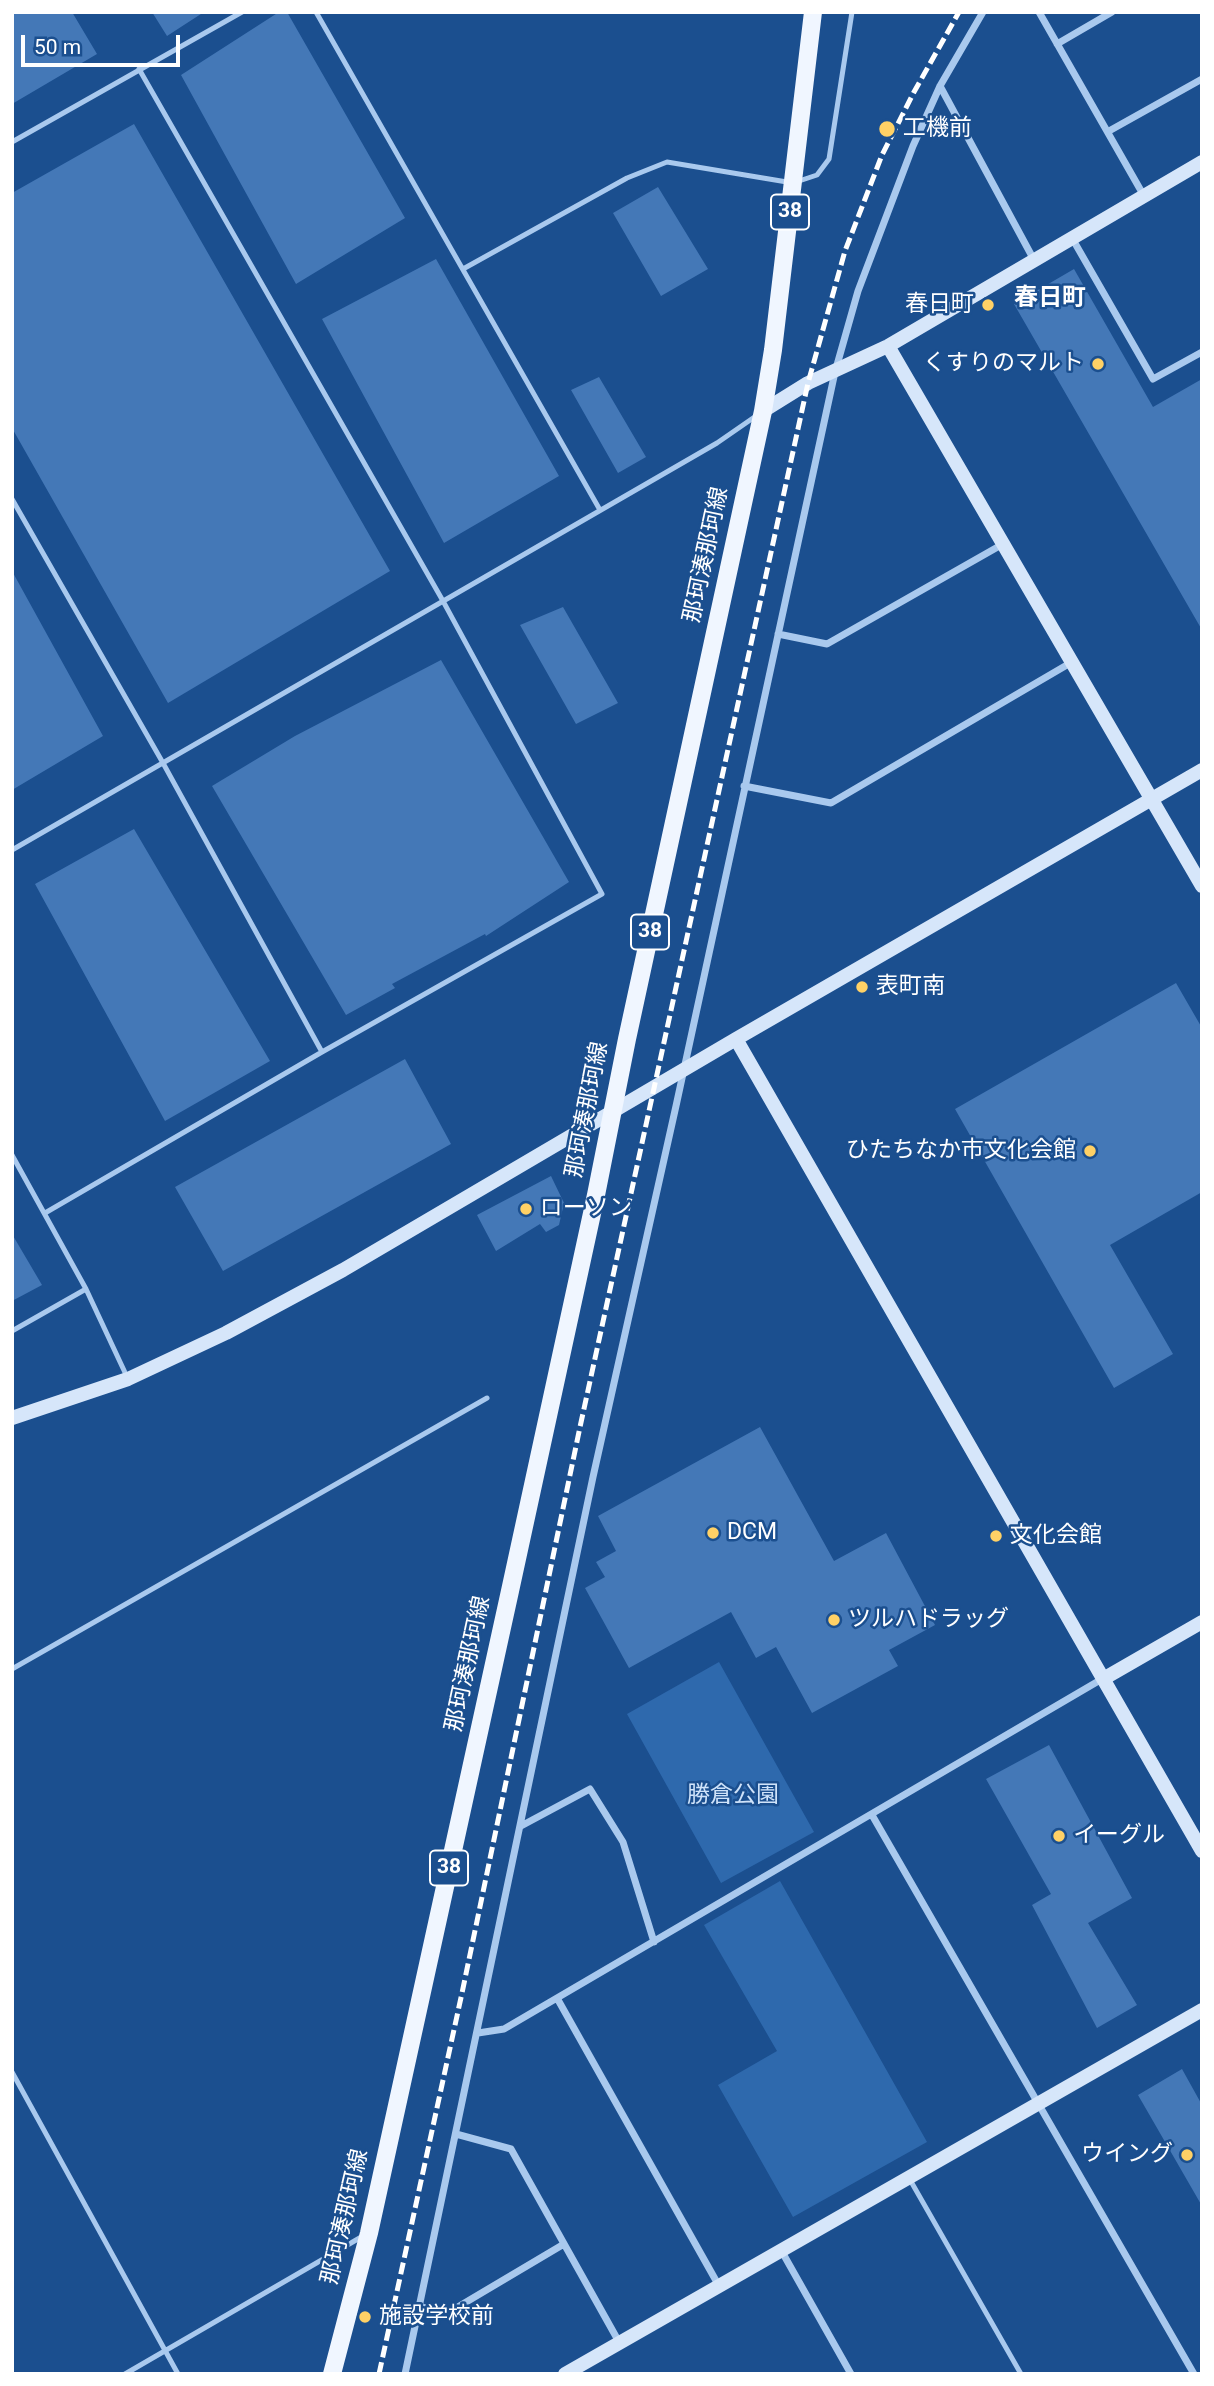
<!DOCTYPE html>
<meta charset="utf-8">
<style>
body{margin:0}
#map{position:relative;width:1214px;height:2386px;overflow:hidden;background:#1b4f8f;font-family:Roboto,sans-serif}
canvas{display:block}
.frame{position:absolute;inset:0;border:14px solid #fff;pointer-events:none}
.scale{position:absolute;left:21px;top:35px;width:159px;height:32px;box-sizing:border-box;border:4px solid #fff;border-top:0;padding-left:9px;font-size:21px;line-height:24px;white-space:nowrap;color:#fff;-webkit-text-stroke:5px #1b4f8f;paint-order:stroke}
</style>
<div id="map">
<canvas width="1214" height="2386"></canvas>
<div class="frame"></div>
<div class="scale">50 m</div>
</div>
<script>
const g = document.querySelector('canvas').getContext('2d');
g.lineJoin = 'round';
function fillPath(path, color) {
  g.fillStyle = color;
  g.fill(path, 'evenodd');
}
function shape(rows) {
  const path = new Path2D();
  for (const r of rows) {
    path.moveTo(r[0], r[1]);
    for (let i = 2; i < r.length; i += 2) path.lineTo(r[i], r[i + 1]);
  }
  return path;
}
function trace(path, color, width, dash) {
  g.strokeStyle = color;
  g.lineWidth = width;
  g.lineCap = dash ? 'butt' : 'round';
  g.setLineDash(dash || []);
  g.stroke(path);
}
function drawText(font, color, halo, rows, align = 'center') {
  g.font = font + ' Roboto,"Noto Sans JP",sans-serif';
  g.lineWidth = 5;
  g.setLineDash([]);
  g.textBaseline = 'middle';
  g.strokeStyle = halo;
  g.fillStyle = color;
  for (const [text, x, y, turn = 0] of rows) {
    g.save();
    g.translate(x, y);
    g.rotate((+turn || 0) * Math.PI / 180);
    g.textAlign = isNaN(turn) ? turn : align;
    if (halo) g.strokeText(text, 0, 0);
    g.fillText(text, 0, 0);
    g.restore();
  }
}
fillPath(shape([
 [719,1662,814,1832,721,1883,627,1714],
 [780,1881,927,2142,793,2217,718,2085,777,2051,704,1925]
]), '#2e69ad');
fillPath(shape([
 [12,12,72,12,97,54,12,104],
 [152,12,204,12,167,36],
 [279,12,287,12,405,218,296,284,181,75],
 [134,124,390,571,168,703,12,428,12,193],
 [658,187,708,269,661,296,613,213],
 [436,259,559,476,444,543,322,319],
 [1074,269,1153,407,1202,379,1202,630,1014,304],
 [599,377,646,457,618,473,571,390],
 [12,571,103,736,12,790],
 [563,607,618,703,576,724,520,625],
 [441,660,569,882,486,936,485,934,392,984,395,988,346,1015,212,786,295,736],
 [134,829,270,1061,165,1121,35,884],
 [1176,983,1202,1028,1202,1192,1110,1245,1173,1354,1114,1388,955,1109],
 [405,1059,451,1144,223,1271,175,1187],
 [551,1176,564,1203,559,1225,546,1232,540,1224,496,1251,477,1215],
 [12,1234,42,1285,12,1301],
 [760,1427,834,1561,886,1533,935,1625,889,1650,898,1666,812,1713,776,1647,756,1658,731,1612,629,1668,585,1588,605,1577,596,1562,616,1551,598,1516],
 [1049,1745,1132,1898,1088,1923,1137,2005,1097,2028,1032,1905,1051,1894,986,1779],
 [1182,2069,1202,2105,1202,2206,1138,2095]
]), '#4478b7');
trace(shape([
 [316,12,600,510],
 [139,69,443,601,602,894,322,1052],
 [12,142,242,12],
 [463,269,627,178,667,162,793,183,817,175,829,159,852,12],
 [12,499,163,763,322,1052,45,1213],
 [12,850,717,443,756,416],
 [12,1155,86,1289,128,1379],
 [12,1331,86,1289],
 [12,1669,487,1398],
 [12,2072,178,2374],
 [909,2178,1021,2374],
 [125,2374,363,2236]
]), '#a9c9ee', 5);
trace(shape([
 [1039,12,1144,196],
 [1057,44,1112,12],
 [940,86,1034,260],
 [1109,131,1202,79],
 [1072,238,1153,379,1202,352],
 [778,634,827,644,1003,544],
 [744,786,831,803,1072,662],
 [872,1815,1194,2374],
 [521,1826,590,1789,623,1842,654,1942],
 [557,1998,719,2286],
 [478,2033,504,2029,1102,1679],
 [456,2134,511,2149,619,2342],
 [781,2250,851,2374],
 [419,2306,446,2314,564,2244],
 [405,2374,593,1477,676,1106,835,372,858,291,913,146,940,86,983,12]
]), '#a9c9ee', 7);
trace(shape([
 [888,346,1202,886],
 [763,411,808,383,888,346,1202,162],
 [736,1039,1202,1851],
 [12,1418,128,1379,226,1333,343,1270,736,1039,1202,770],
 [1103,1679,1202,1622],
 [565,2374,1202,2010]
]), '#d6e6fa', 14);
trace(shape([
 [332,2374,369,2233,510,1591,596,1195,627,1039,763,411,773,350,813,12]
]), '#f0f6ff', 18);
trace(shape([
 [379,2374,462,1993,580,1427,808,383,845,251,882,155,914,92,959,12]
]), '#fff', 5, [12, 5]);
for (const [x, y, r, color] of [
 [887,129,9,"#ffd166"],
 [988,305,7,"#ffd166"],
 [1098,364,7,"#ffd166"],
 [862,987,7,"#ffd166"],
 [1090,1151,7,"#ffd166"],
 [526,1209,7,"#ffd166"],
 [713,1533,7,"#ffd166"],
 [996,1536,7,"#ffd166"],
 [834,1620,7,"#ffd166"],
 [1059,1836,7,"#ffd166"],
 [1187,2155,7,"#ffd166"],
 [365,2317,7,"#ffd166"]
]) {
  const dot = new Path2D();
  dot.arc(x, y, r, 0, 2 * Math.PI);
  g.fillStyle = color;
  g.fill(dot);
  trace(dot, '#1b4f8f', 2.5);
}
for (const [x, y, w] of [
 [790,212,38],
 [650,932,38],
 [449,1868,38]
]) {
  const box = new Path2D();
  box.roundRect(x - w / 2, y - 17.5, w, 35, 5);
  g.fillStyle = '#1b4f8f';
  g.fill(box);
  trace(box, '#fff', 2);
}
drawText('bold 21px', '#fff', null, [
 ["38",790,212],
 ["38",650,932],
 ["38",449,1868]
]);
drawText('23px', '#fff', '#1b4f8f', [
 ["工機前",903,129],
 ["春日町",974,305,"right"],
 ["くすりのマルト",1084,364,"right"],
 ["表町南",876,987],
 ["ひたちなか市文化会館",1076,1151,"right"],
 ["ローソン",540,1209],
 ["DCM",727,1533],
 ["文化会館",1010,1536],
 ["ツルハドラッグ",848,1620],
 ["イーグル",1073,1836],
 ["ウイング",1173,2155,"right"],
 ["施設学校前",379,2317]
], 'left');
drawText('23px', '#fff', '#1b4f8f', [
 ["那珂湊那珂線",707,555,-78],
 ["那珂湊那珂線",588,1110,-79],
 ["那珂湊那珂線",469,1664,-78],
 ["那珂湊那珂線",346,2217,-77]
]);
drawText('23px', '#cfe3fa', '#1b4f8f', [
 ["勝倉公園",733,1796]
]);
drawText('bold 24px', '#fff', '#1b4f8f', [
 ["春日町",1050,299]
]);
</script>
